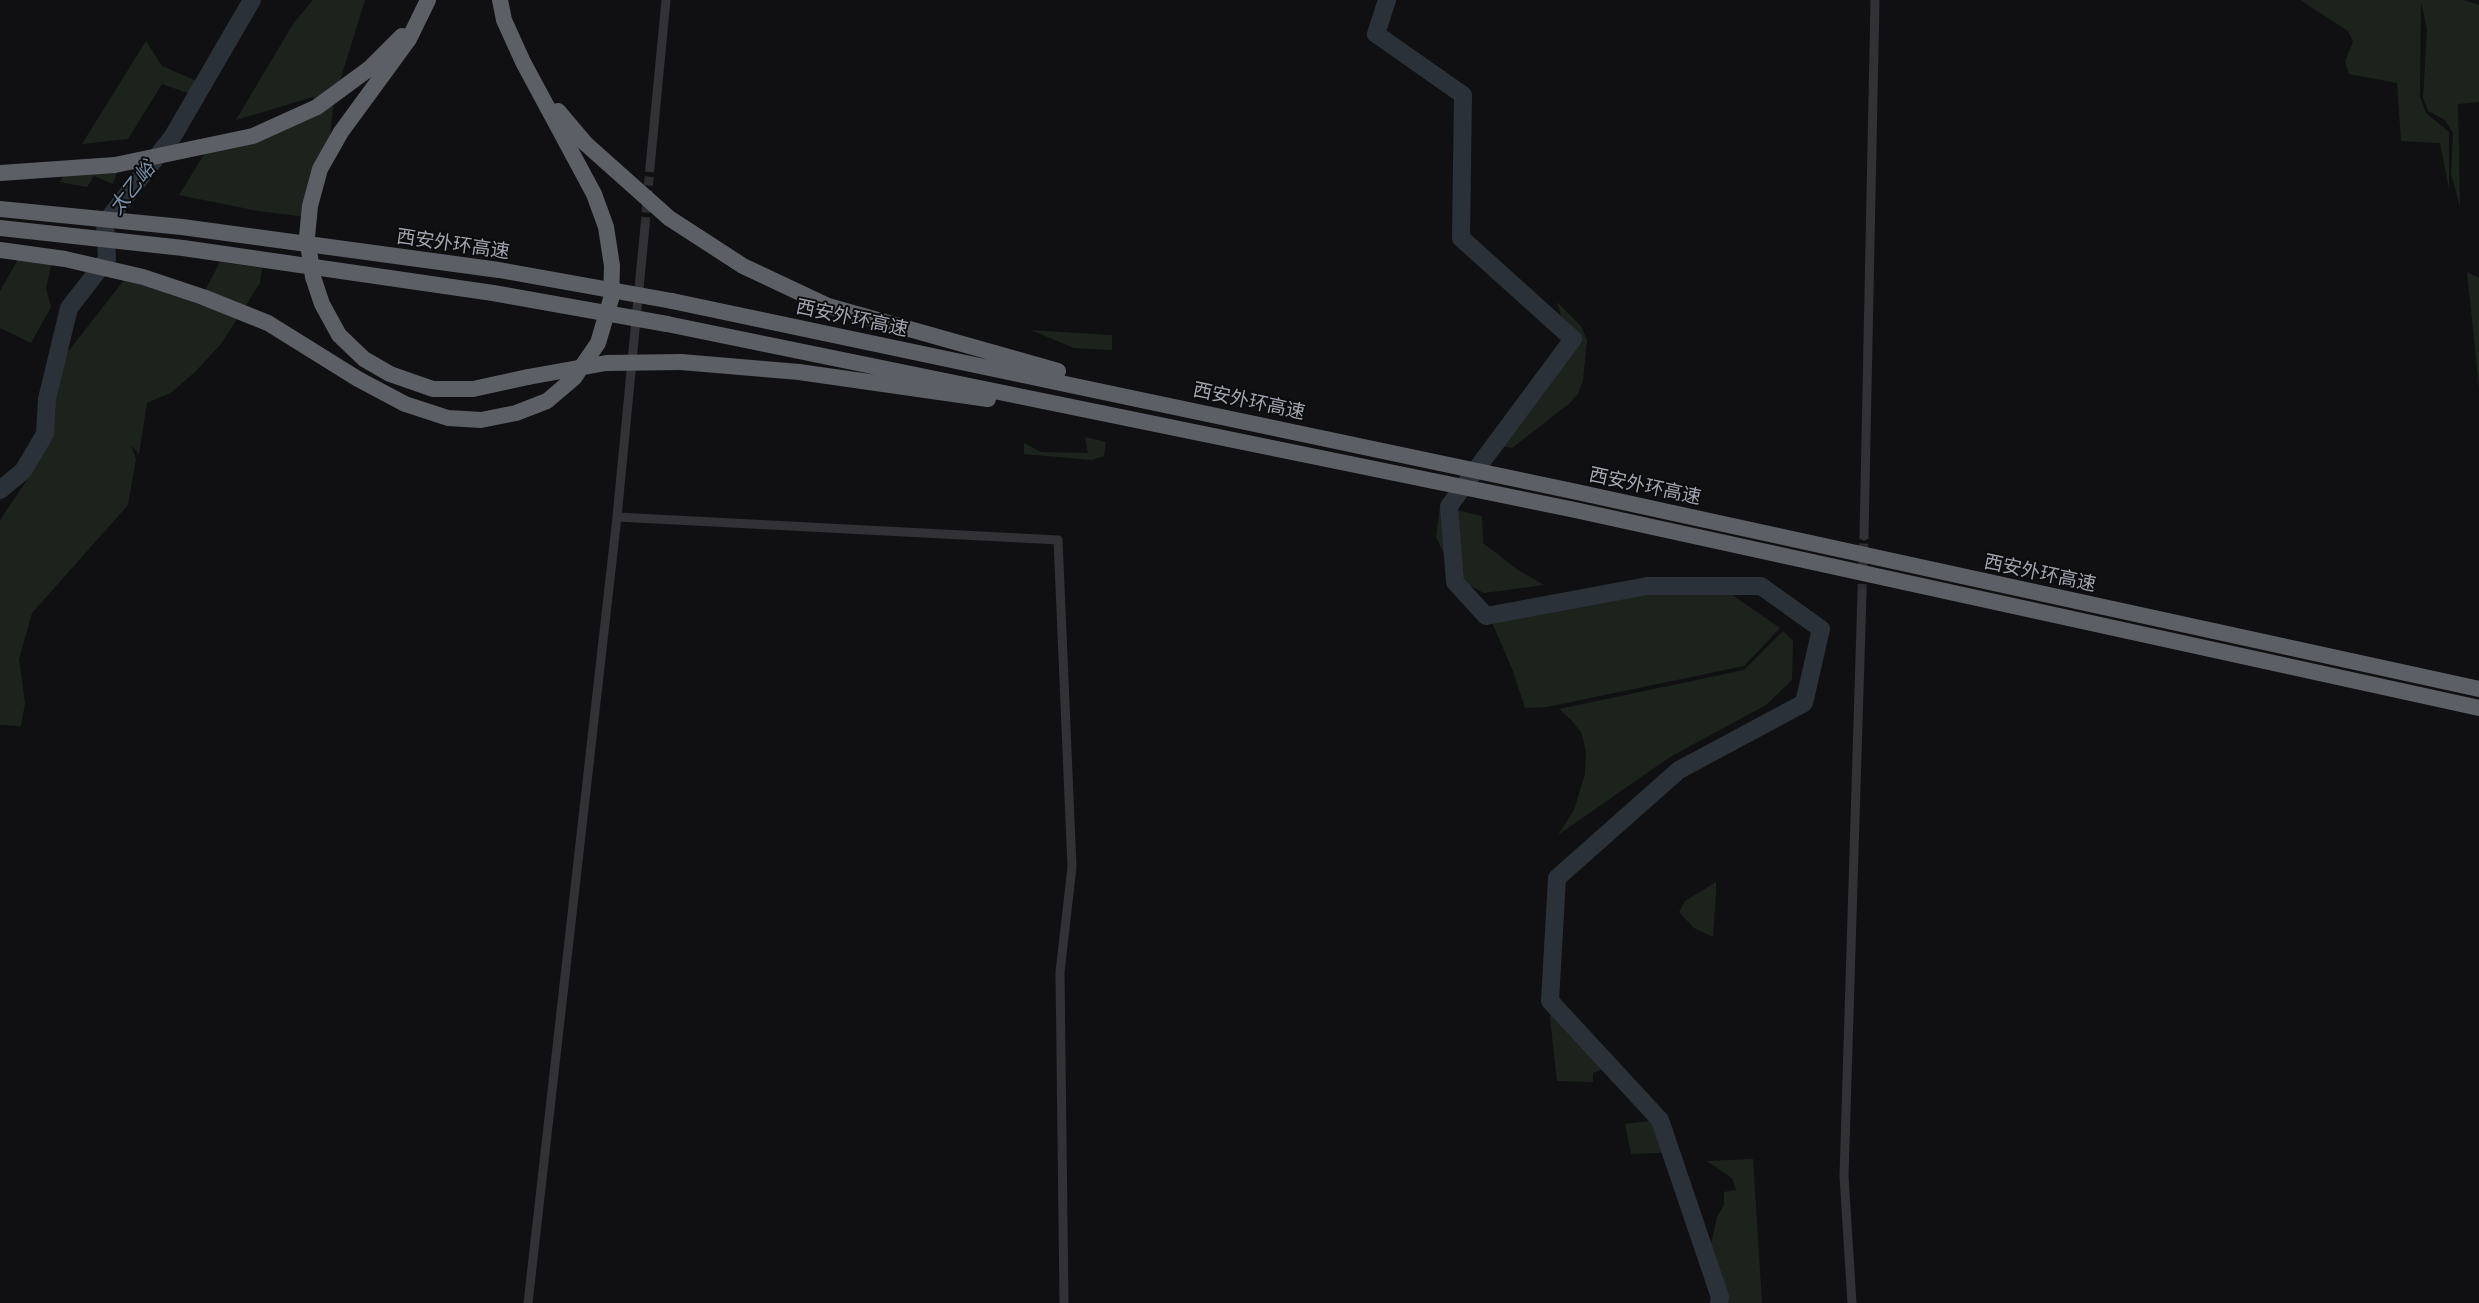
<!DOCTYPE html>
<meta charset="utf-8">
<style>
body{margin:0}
canvas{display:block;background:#100f11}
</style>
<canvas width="2479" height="1303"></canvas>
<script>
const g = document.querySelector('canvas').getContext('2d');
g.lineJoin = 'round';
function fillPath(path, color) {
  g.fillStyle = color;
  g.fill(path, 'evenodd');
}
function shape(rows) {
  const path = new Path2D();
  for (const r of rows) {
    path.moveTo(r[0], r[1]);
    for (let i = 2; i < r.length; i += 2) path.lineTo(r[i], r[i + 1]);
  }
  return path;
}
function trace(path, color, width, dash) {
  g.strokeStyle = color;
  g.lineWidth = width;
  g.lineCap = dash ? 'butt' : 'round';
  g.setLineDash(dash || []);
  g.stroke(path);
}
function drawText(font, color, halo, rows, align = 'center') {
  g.font = font + ' Commissioner,"Noto Sans SC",sans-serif';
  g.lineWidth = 4;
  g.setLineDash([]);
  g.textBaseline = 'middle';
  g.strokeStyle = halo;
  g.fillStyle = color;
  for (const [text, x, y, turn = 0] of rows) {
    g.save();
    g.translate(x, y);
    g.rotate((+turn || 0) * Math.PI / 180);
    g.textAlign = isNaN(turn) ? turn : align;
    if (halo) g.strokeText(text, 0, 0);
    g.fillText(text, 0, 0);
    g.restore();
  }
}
fillPath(shape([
 [313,0,365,0,334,100,326,174,314,218,258,211,179,195,210,145,316,112,313,97,236,120,293,24],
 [2300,0,2463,0,2479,5,2479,102,2458,104,2460,207,2451,174,2453,133,2445,120,2428,111,2423,98,2427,29,2421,2,2420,97,2426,113,2449,132,2449,189,2440,143,2401,141,2397,83,2349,74,2345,61,2353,42,2348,31],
 [146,41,162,66,206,85,193,95,162,84,128,139,82,144],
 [121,161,113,184,94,176,87,187,60,182,69,166],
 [20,256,52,261,46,288,51,307,31,343,0,328,0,291],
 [220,262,262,268,260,283,221,344,196,371,172,392,147,403,139,454,131,445,136,459,128,505,32,613,19,659,25,703,21,726,0,725,0,520,33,471,57,394,66,354,125,279,198,304],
 [2467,272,2479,278,2479,389,2471,310],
 [1557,302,1581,326,1587,340,1583,380,1578,394,1570,403,1512,448,1488,444,1536,402,1561,367,1566,331],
 [1031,330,1112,335,1112,350,1074,348],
 [1085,437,1106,442,1104,456,1092,460,1024,454,1024,443,1041,452,1088,453],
 [1440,506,1482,516,1483,543,1518,570,1544,585,1484,593,1455,578,1436,537],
 [1698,581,1731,594,1780,628,1744,666,1547,707,1525,708,1513,671,1487,611,1494,613,1555,608],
 [1783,631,1793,641,1792,680,1766,705,1670,757,1558,835,1574,810,1585,774,1586,751,1581,732,1571,720,1559,709,1744,670],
 [1716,882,1716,892,1713,937,1694,928,1679,912,1685,901],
 [1551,1003,1607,1067,1593,1073,1593,1082,1557,1081,1550,1018],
 [1658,1120,1676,1152,1631,1154,1625,1124],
 [1753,1159,1762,1303,1721,1303,1711,1256,1711,1244,1717,1217,1724,1205,1724,1192,1736,1190,1732,1178,1707,1161]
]), '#1c231d');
trace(shape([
 [1387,0,1376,34,1463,95,1461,238,1573,339,1449,506,1455,582,1486,616,1647,586,1761,586,1821,629,1804,703,1679,770,1557,878,1550,1001,1660,1120,1720,1297,1719,1303],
 [0,490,23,471,45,434,47,399,69,308,107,259,105,223,173,136,252,0]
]), '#2a3138', 18);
trace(shape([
 [645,226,650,167],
 [1862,593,1864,536]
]), '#2d2d31', 9, [9, 4.5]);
trace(shape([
 [650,167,666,0],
 [645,226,617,517,1058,540,1072,867,1060,972,1064,1303],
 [1864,536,1875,0],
 [528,1303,617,517],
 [1852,1303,1844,1176,1862,593]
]), '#313136', 9);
trace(shape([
 [428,0,409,39,341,132,320,169,310,206,307,237,313,277,322,304,339,335,364,359,390,374,433,389,473,389,528,377],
 [558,111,586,144,669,218,743,266,828,306,1058,371],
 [0,173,115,165,253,136,317,107,370,68,402,36],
 [0,250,65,259,143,277,203,297,268,323,358,379,405,404,448,418,481,420,516,413,547,401,574,378,598,343,611,299,612,266,606,227,594,194,523,62,504,20,500,0],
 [672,301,1577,492,2479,689],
 [667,324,1575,510,2479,708],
 [681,362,799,372,988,399]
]), '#5d5f66', 16);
trace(shape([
 [0,209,182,227,499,270,672,301],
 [0,228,183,248,493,293,667,324],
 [528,377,606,363,681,362]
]), '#5d5f66', 16);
drawText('19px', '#a1a5b1', '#0b0b0c', [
 ["西安外环高速",453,244,8],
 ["西安外环高速",852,318,12],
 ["西安外环高速",1249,401,12],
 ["西安外环高速",1645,486,12],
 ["西安外环高速",2040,573,12]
]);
drawText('italic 20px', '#7991ab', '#0b0b0c', [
 ["太乙峪",132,188,-52]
]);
</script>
